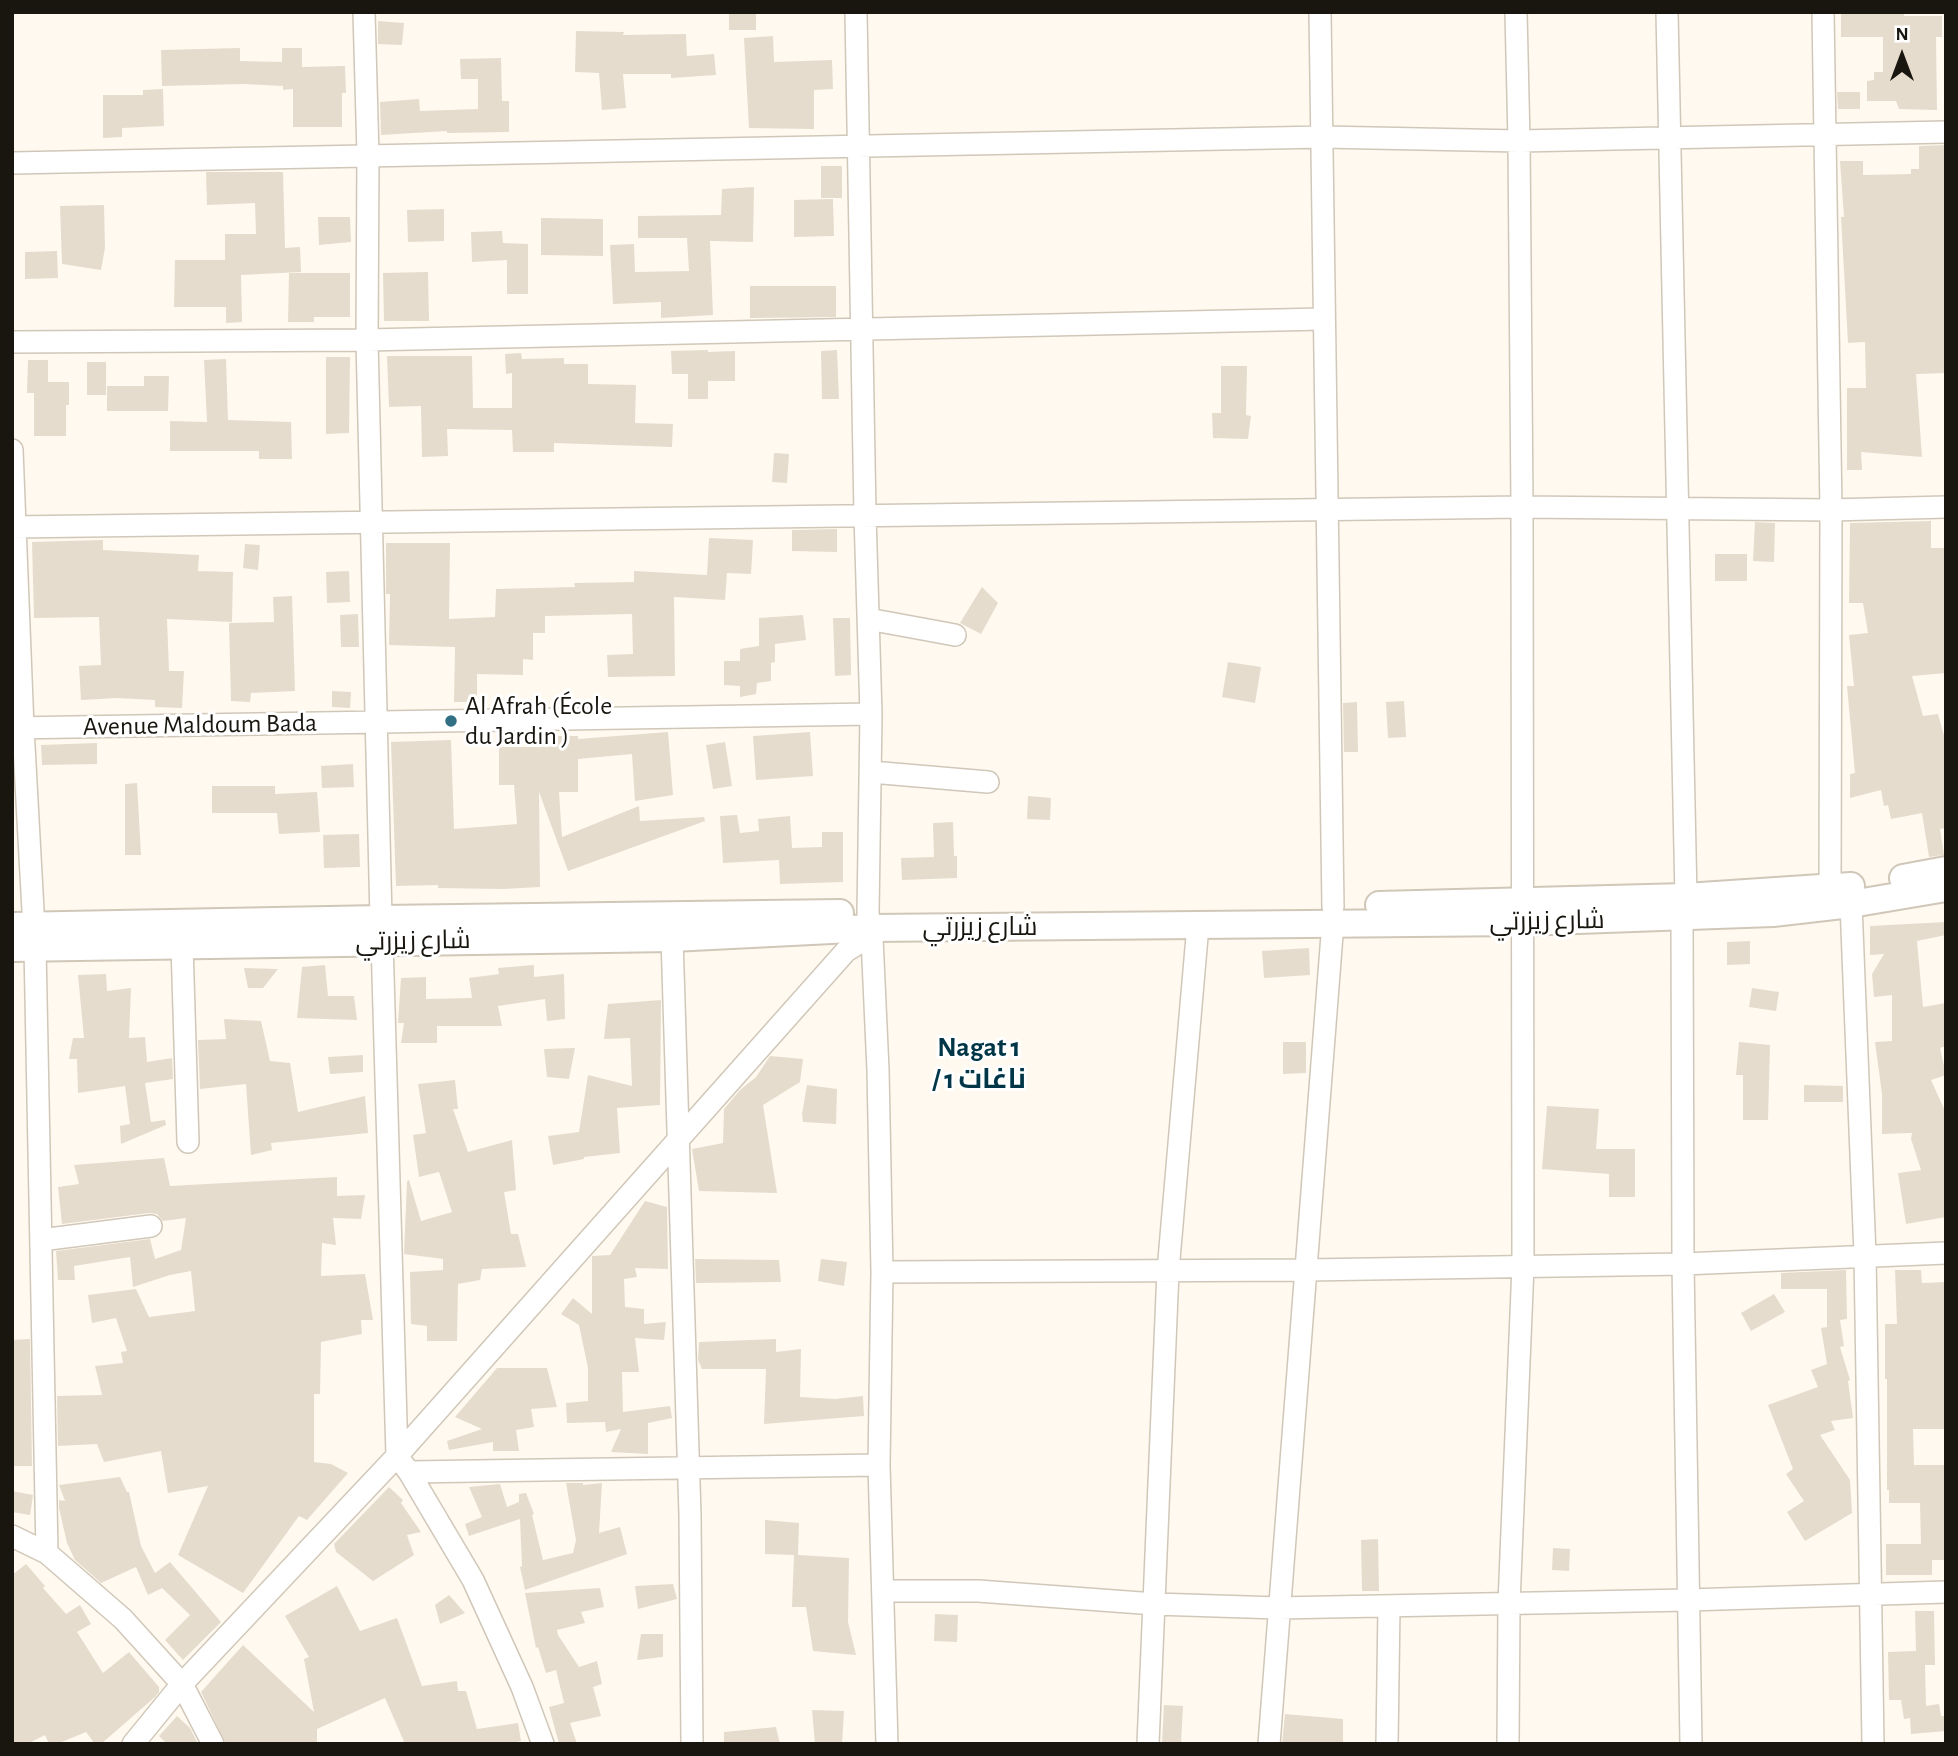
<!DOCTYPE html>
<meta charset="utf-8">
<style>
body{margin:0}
#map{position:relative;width:1958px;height:1756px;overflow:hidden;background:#fff9f0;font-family:"Alegreya Sans",sans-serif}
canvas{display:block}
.frame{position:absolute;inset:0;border:14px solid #191610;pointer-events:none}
.north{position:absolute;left:1867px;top:21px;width:70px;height:70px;-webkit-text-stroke:5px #fff;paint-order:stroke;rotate:0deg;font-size:19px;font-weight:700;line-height:28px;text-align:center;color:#191610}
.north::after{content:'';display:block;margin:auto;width:24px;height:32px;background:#191610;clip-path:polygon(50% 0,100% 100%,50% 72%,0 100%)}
</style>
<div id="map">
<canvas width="1958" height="1756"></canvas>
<div class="frame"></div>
<div class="north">N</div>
</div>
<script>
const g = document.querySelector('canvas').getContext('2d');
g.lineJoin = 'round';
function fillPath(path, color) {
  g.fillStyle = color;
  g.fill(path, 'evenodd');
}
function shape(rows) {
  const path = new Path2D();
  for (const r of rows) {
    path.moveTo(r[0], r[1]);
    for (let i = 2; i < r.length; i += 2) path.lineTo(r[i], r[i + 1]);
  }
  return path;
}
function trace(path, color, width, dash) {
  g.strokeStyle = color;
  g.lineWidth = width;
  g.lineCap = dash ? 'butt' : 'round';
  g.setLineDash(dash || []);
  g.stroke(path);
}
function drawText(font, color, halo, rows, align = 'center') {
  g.font = font + ' "Alegreya Sans",Cairo,sans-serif';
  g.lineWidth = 6;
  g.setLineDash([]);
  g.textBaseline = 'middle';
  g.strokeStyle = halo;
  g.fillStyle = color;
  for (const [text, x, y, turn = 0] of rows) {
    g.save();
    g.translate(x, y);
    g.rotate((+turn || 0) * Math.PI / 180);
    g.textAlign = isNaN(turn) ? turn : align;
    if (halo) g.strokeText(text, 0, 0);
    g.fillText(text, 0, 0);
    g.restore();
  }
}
fillPath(shape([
 [729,12,756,12,756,30,729,30],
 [1841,12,1904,12,1904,16,1942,16,1942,37,1936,37,1937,110,1899,109,1896,101,1867,101,1867,81,1874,80,1874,72,1883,72,1883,37,1841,37],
 [378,21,404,23,402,45,378,44],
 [576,31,624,32,623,35,686,34,687,56,714,54,716,75,671,78,671,74,623,74,626,108,602,110,599,73,575,72],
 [773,36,774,62,832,60,833,89,814,90,814,129,749,128,744,38],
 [240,48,240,61,282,62,282,48,302,48,302,67,345,66,346,93,342,93,342,127,293,127,293,89,283,90,283,86,244,84,162,86,161,50],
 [501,58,502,101,509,101,509,132,447,133,447,131,381,135,380,102,419,99,420,111,478,109,478,79,461,79,460,59],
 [163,89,164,126,122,128,122,137,103,138,103,95,143,95,143,90],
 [1837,92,1860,92,1860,109,1838,109],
 [1946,145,1946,373,1916,374,1922,457,1861,452,1862,470,1847,470,1847,388,1866,388,1865,342,1848,343,1841,217,1844,217,1840,161,1863,161,1863,175,1911,174,1911,169,1919,169,1919,146],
 [821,166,842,166,842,198,821,198],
 [206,172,283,172,285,248,300,247,301,272,241,275,242,322,226,323,226,307,174,307,175,260,225,260,225,234,256,234,255,203,207,205],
 [754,187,753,242,710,241,713,315,661,318,661,302,613,304,610,245,634,244,635,272,689,271,687,238,638,238,638,216,721,215,722,189],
 [833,199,834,236,794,237,794,200],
 [104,205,105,248,101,270,62,264,60,206],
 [444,209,444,241,408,242,407,210],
 [318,217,350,217,351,242,319,245],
 [541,218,603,219,603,256,541,255],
 [502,231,503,243,528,244,528,294,507,294,507,260,472,262,471,232],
 [57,251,58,278,25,279,25,252],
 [428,272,429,321,384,321,383,273],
 [289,273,350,273,350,317,314,317,314,322,288,322],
 [750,286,836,286,836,317,750,318],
 [708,350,708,352,735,351,735,381,708,381,708,399,688,399,688,374,672,374,671,351],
 [837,350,839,399,822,399,821,351],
 [521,353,522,359,564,358,564,364,588,364,588,384,636,385,635,423,673,424,672,447,554,443,554,452,513,452,512,430,447,429,448,456,422,457,421,406,389,407,387,356,472,356,473,408,512,408,512,373,506,374,505,354],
 [326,357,350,357,349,433,326,434],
 [226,359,228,420,291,422,292,459,259,459,259,451,170,451,170,421,207,422,204,360],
 [28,360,48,360,48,382,69,382,69,405,66,405,66,436,34,436,34,393,27,393],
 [87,362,106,362,106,395,87,395],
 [1221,366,1247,366,1246,415,1251,416,1248,439,1213,438,1212,413,1221,413],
 [144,376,169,376,168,411,107,411,107,386,144,386],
 [774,453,789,454,787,483,772,482],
 [1931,521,1931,548,1946,548,1946,673,1912,676,1923,716,1938,714,1946,743,1946,828,1940,829,1944,855,1929,857,1922,813,1891,819,1888,805,1884,806,1881,790,1850,798,1850,774,1855,773,1847,686,1854,686,1849,635,1868,633,1863,603,1849,603,1850,523],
 [1755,522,1775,523,1774,562,1753,561],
 [837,529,837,552,792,551,792,530],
 [709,538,753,540,751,574,727,573,725,600,674,597,675,676,608,677,607,655,633,654,632,614,545,616,545,633,533,633,533,660,523,659,523,675,477,674,477,702,454,702,455,647,389,645,390,594,386,594,386,543,450,543,449,619,495,617,496,589,575,587,574,583,634,582,634,571,707,575],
 [103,540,103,550,199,555,198,571,233,572,232,622,167,619,169,671,184,671,182,708,155,707,155,700,117,698,81,700,79,666,101,665,99,617,34,618,32,542],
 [245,544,260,545,258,570,243,568],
 [1715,554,1747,554,1747,581,1715,581],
 [349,571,350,602,327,603,326,572],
 [982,587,998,603,981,634,960,623],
 [292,596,295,691,251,693,250,702,231,701,229,623,274,622,273,597],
 [358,614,359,647,341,647,340,615],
 [803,615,806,640,775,644,775,662,771,663,771,681,757,683,756,694,740,697,740,686,724,685,724,661,740,661,740,649,759,646,759,618],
 [833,618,850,618,851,675,835,676],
 [1228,662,1261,667,1255,703,1222,697],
 [332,691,351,692,350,708,332,707],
 [1404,701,1406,737,1388,738,1386,702],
 [1357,702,1358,752,1344,752,1343,703],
 [668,732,673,795,635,801,632,754,578,759,578,792,559,792,562,837,639,806,640,821,704,817,705,821,568,871,539,792,540,887,503,889,438,888,438,885,396,886,391,742,451,740,454,829,517,824,514,785,499,785,499,747,542,747,542,736,578,736,578,739],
 [810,732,813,776,756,780,753,736],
 [725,742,732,786,713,789,706,745],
 [97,743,97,764,42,765,41,745],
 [353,764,354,787,322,788,321,766],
 [137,783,141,855,125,855,125,784],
 [212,786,275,786,275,794,317,792,320,832,279,834,277,813,212,813],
 [1028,796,1051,798,1050,820,1027,819],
 [737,815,740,833,759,831,758,819,790,816,792,848,822,847,822,832,843,832,843,882,780,884,779,860,723,863,720,816],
 [953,822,954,856,957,856,957,878,902,880,901,858,934,857,933,823],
 [359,834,360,867,324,868,323,835],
 [1946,922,1946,935,1917,941,1923,1007,1946,1003,1946,1046,1940,1048,1946,1075,1931,1080,1946,1113,1946,1217,1906,1224,1898,1173,1921,1170,1911,1139,1912,1133,1882,1134,1882,1094,1875,1042,1892,1041,1892,995,1874,997,1872,974,1884,954,1870,955,1870,926],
 [1750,941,1750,964,1727,965,1727,942],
 [1309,948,1310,975,1264,978,1262,951],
 [325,965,328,996,354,996,357,1020,297,1018,302,967],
 [534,965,534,977,564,974,565,1019,547,1021,545,999,498,1006,502,1026,437,1026,437,1043,401,1043,404,1023,398,1023,401,978,426,977,426,999,472,998,469,978,499,974,498,968],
 [244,968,278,969,263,988,248,988],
 [106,974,107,991,131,988,129,1038,145,1037,147,1062,172,1058,173,1079,145,1083,151,1122,165,1120,166,1125,121,1144,120,1126,130,1124,125,1086,78,1093,77,1059,69,1059,73,1038,84,1038,78,975],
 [1752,988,1779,992,1776,1011,1749,1007],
 [661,1000,660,1105,617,1108,620,1153,584,1157,584,1159,553,1165,548,1136,579,1132,588,1075,632,1086,630,1038,604,1039,608,1004],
 [224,1019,261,1021,270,1061,290,1063,298,1112,365,1096,368,1133,271,1143,272,1150,251,1155,246,1084,200,1089,198,1040,226,1039],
 [1283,1042,1306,1042,1306,1073,1283,1074],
 [1739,1042,1770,1045,1768,1120,1743,1120,1743,1075,1736,1075],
 [575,1048,569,1079,547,1077,544,1049],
 [363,1055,363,1072,330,1074,328,1057],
 [770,1056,803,1059,800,1082,763,1105,777,1193,699,1191,692,1149,723,1143,724,1109,740,1090,756,1077],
 [455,1080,458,1109,453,1109,468,1152,512,1140,516,1190,504,1192,511,1234,518,1234,526,1267,482,1269,480,1280,458,1284,457,1341,427,1341,427,1326,411,1324,410,1272,443,1270,443,1259,404,1254,407,1181,409,1180,421,1221,452,1212,439,1172,419,1177,413,1135,426,1133,418,1084],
 [807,1085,837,1089,836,1124,803,1122,802,1114],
 [1804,1085,1843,1086,1843,1102,1804,1102],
 [1547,1106,1599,1109,1596,1149,1635,1149,1635,1197,1609,1197,1609,1174,1542,1169],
 [164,1158,170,1186,337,1177,337,1196,365,1195,361,1219,333,1218,336,1245,322,1243,321,1276,365,1274,373,1320,361,1320,362,1334,321,1342,320,1394,314,1394,314,1462,331,1464,348,1473,307,1520,299,1516,243,1593,178,1555,208,1486,168,1493,161,1451,104,1462,97,1444,58,1446,57,1396,102,1395,95,1366,123,1363,121,1352,127,1351,116,1318,92,1323,88,1295,136,1289,149,1317,195,1311,191,1271,170,1275,133,1287,130,1257,74,1266,75,1280,58,1280,56,1251,150,1239,155,1259,181,1250,186,1218,163,1221,157,1214,149,1213,62,1224,58,1187,79,1184,74,1165],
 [645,1201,667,1207,668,1269,635,1268,637,1277,624,1279,625,1307,644,1309,644,1324,666,1322,664,1340,635,1338,639,1372,622,1372,623,1412,670,1406,672,1418,648,1423,648,1454,611,1452,621,1429,606,1432,605,1422,567,1423,566,1403,588,1401,588,1368,579,1325,561,1314,573,1298,592,1314,592,1256,610,1255],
 [695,1259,779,1260,781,1282,696,1283],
 [821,1259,847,1262,844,1286,818,1281],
 [1846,1270,1847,1319,1840,1320,1844,1346,1840,1347,1850,1380,1848,1381,1853,1418,1831,1421,1835,1430,1820,1435,1850,1480,1852,1513,1805,1541,1787,1512,1804,1501,1786,1474,1793,1469,1768,1405,1818,1387,1811,1370,1827,1364,1821,1328,1827,1327,1827,1289,1781,1289,1781,1273],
 [1895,1270,1921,1270,1922,1283,1946,1282,1946,1429,1913,1429,1914,1465,1946,1465,1946,1560,1932,1560,1932,1575,1886,1575,1886,1544,1921,1544,1920,1503,1889,1503,1889,1490,1887,1490,1887,1379,1885,1379,1885,1324,1897,1324],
 [1774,1294,1785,1312,1751,1331,1741,1313],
 [30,1339,32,1466,12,1466,12,1340],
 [776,1339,776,1352,801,1349,800,1397,835,1399,863,1396,864,1416,764,1424,766,1369,702,1369,698,1360,699,1342],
 [497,1368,547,1368,557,1407,531,1409,534,1427,516,1430,519,1451,493,1451,493,1442,449,1450,447,1441,482,1429,455,1417],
 [120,1477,127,1492,129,1492,141,1546,155,1573,170,1562,221,1622,183,1660,165,1640,190,1615,162,1588,148,1595,136,1567,101,1583,75,1560,67,1543,59,1508,59,1500,65,1501,59,1485],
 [566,1483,583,1483,583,1485,602,1483,599,1533,620,1527,627,1554,525,1590,520,1567,522,1566,520,1519,469,1536,465,1524,482,1517,469,1487,500,1484,507,1507,519,1502,519,1494,526,1493,534,1514,532,1515,543,1560,573,1553,576,1540],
 [389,1487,403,1500,401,1503,421,1532,407,1535,414,1555,373,1581,336,1552,334,1544],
 [12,1491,33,1495,30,1515,12,1512],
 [765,1520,799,1523,798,1555,849,1558,848,1622,856,1655,813,1651,806,1607,792,1607,794,1555,765,1554],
 [1378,1539,1379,1591,1362,1591,1361,1540],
 [1553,1548,1570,1549,1569,1571,1552,1570],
 [26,1564,45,1586,43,1588,66,1614,80,1605,91,1624,77,1632,103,1673,129,1652,159,1687,159,1692,155,1697,101,1744,95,1744,86,1732,57,1744,49,1744,45,1735,27,1744,12,1744,12,1575],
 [673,1584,677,1599,638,1609,635,1586],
 [337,1586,360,1631,397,1618,422,1686,457,1681,458,1691,466,1691,477,1729,518,1723,521,1741,510,1744,405,1744,385,1698,317,1729,317,1744,226,1744,201,1692,243,1645,314,1712,304,1659,309,1657,285,1616],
 [600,1588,604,1607,581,1612,585,1623,557,1630,558,1635,579,1667,597,1661,602,1684,593,1687,601,1716,570,1723,577,1744,559,1744,549,1707,564,1703,556,1670,546,1673,538,1647,536,1648,525,1593],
 [449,1595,465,1613,440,1624,435,1605],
 [1915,1611,1934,1611,1935,1665,1925,1665,1926,1706,1939,1704,1941,1716,1946,1716,1946,1731,1911,1734,1910,1718,1904,1719,1901,1700,1889,1700,1888,1652,1916,1651],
 [935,1614,958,1615,957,1642,934,1641],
 [641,1634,663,1634,663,1657,637,1660],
 [1164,1705,1183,1706,1181,1744,1162,1744],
 [812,1710,844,1711,842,1744,815,1744],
 [1285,1714,1343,1719,1343,1744,1282,1744],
 [177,1716,190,1728,198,1744,167,1744,159,1736],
 [776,1727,780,1744,724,1744,724,1732]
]), '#e5dccd');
const minor = shape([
 [364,12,368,155,367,340,381,919],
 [856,12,865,515,871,714,868,913,872,938,878,1070,882,1272,879,1465,887,1744],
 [1320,12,1333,907],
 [1667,12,1686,897],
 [1823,12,1831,510,1830,889],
 [12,163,1323,137,1519,141,1946,132],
 [12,342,367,340,1323,319],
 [12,450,23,728,35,947,47,1553],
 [12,527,1522,507,1831,510,1946,507],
 [868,619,955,635],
 [12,728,871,714],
 [871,772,988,782],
 [1851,904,1865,1255,1873,1744],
 [1682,917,1683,1264,1691,1744],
 [672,938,690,1515,692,1744],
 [382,941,397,1456,409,1472,473,1580,522,1687,543,1744],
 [182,945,188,1142],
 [41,1240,151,1226],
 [882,1272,1307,1270,1683,1264,1946,1253],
 [409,1472,879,1465],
 [12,1536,47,1553,123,1619,182,1684,213,1744],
 [883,1591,978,1591,1155,1604,1278,1608,1688,1600,1946,1592],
 [133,1744,182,1684,397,1456,846,951,862,941,872,938],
 [1148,1744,1168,1271,1198,925],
 [1269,1744,1333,922],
 [1387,1744,1389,1607],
 [1508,1744,1509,1603,1523,1266,1522,507,1519,141,1516,12]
]);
const tertiary = shape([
 [1903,878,1946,870],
 [1379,905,1686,897,1851,886],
 [12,926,381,919,840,913],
 [12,948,672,938,871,928,1522,922,1773,913,1851,904,1946,888]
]);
trace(minor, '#d0c7b8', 24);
trace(tertiary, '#d0c7b8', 30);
trace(minor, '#fff', 21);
trace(tertiary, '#fff', 26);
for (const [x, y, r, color] of [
 [451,721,7,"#316f85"]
]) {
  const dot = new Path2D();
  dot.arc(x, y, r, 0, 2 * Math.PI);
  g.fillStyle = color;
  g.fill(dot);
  trace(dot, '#fff', 2.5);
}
drawText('26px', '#191610', '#fff', [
 ["Al Afrah (École",465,706],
 ["du Jardin )",465,736]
], 'left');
drawText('26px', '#191610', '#fff', [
 ["Avenue Maldoum Bada",200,725,-1],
 ["شارع زيزرتي",1547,921,-1],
 ["شارع زيزرتي",980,927],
 ["شارع زيزرتي",413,941,-1]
]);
drawText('bold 28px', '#003647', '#fff', [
 ["Nagat 1",979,1048],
 ["/ ناغات 1",979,1080]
]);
</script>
